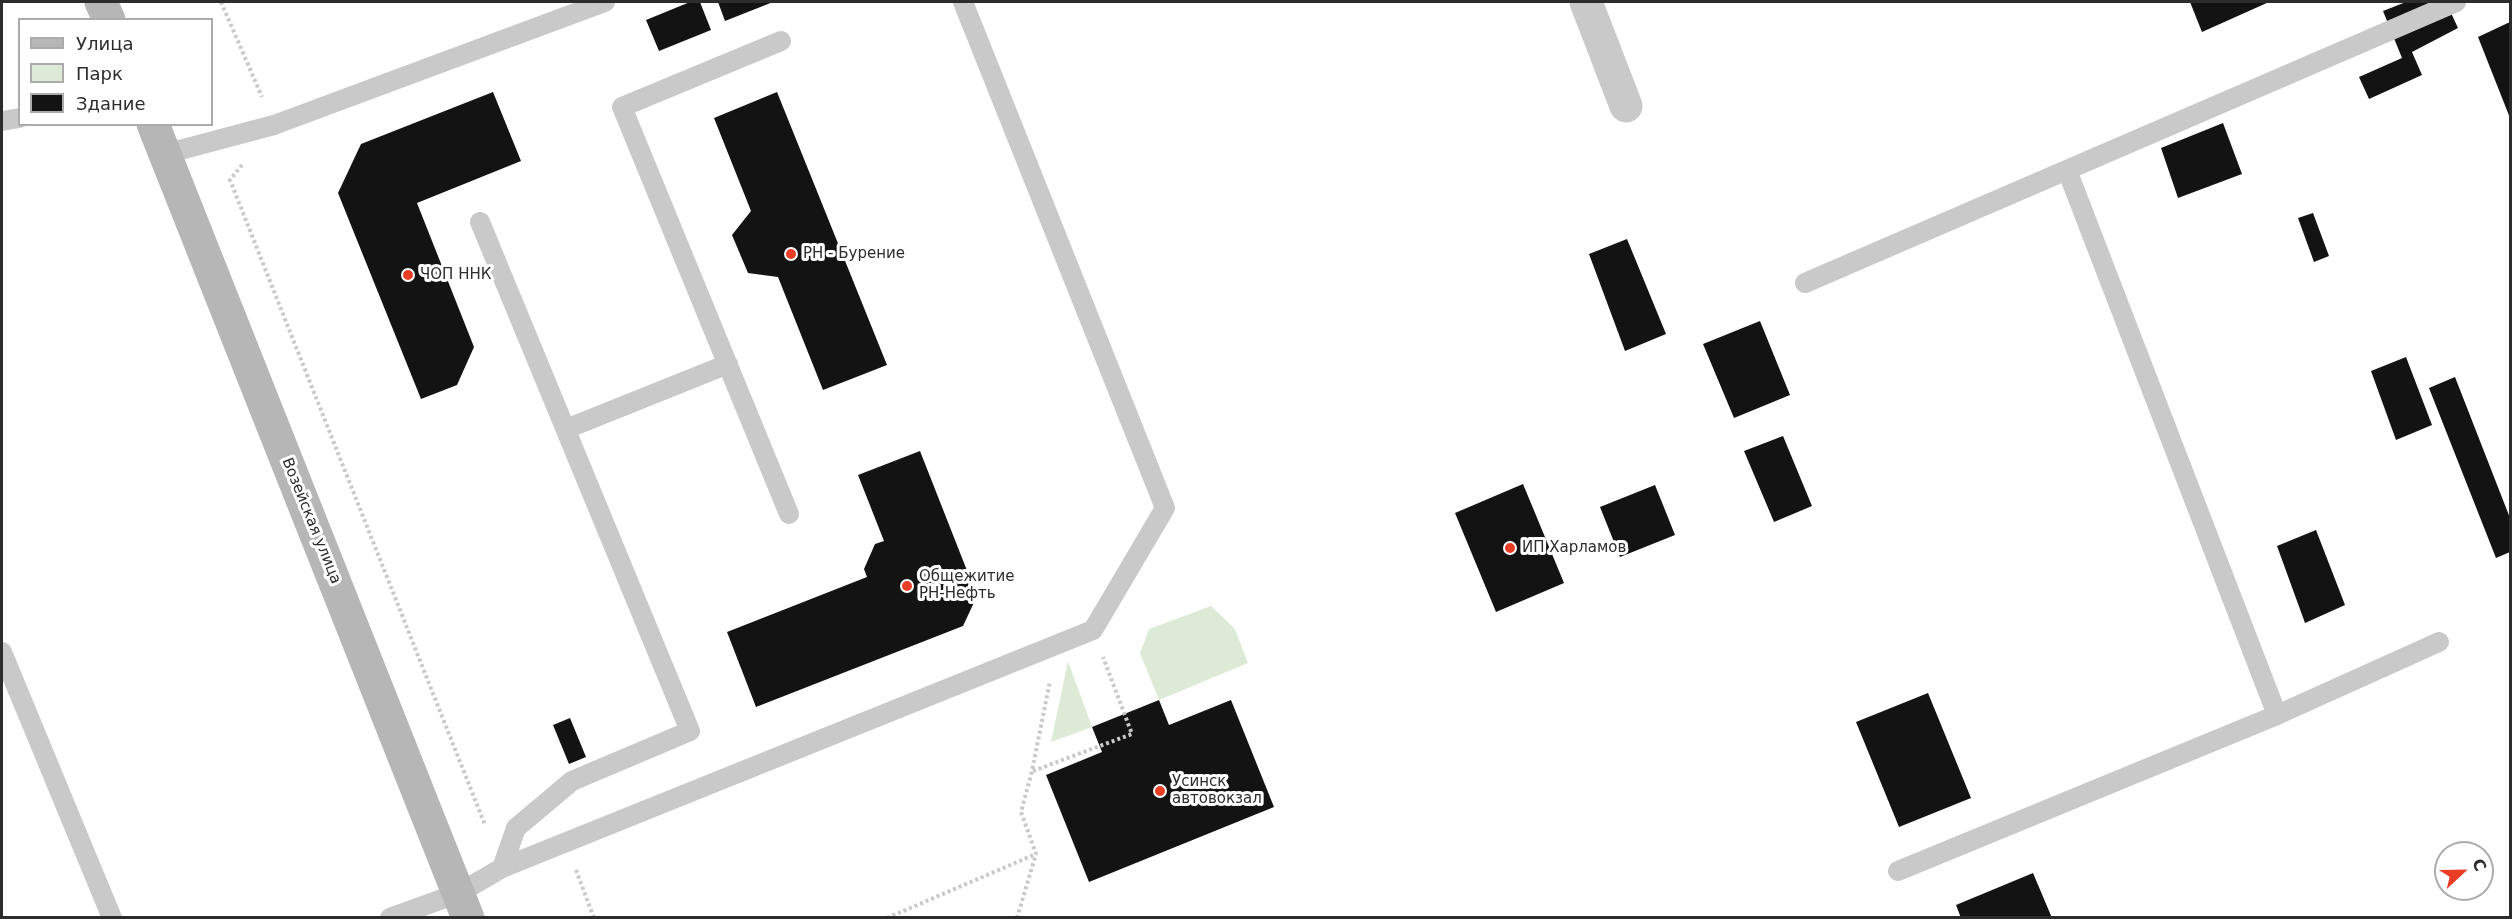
<!DOCTYPE html>
<meta charset="utf-8">
<style>
body{margin:0}
#map{position:relative;width:2512px;height:919px;overflow:hidden;background:#fff;font-family:"DejaVu Sans",sans-serif}
canvas{display:block}
.frame{position:absolute;inset:0;border:3px solid #2c2c2c;pointer-events:none}
.legend{position:absolute;left:18px;top:18px;width:195px;height:108px;box-sizing:border-box;background:#fff;border:2px solid #ababab;margin:0;padding:8px 10px;list-style:none;font-size:18px;color:#2c2c2c}
.legend li{display:flex;align-items:center;gap:12px;height:30px}
.legend b{width:30px;border:2px solid #ababab}
.north{position:absolute;left:2434px;top:841px;width:60px;height:60px;box-sizing:border-box;background:#fff;border:2px solid #ababab;border-radius:50%;rotate:68deg;font-size:16px;font-weight:700;line-height:24px;text-align:center;color:#2c2c2c}
.north::after{content:'';display:block;margin:auto;width:21px;height:27px;background:#ea3d26;clip-path:polygon(50% 0,100% 100%,50% 72%,0 100%)}
</style>
<div id="map">
<canvas width="2512" height="919"></canvas>
<div class="frame"></div>
<ul class="legend">
<li><b style="height:8px;background:#b6b6b6"></b>Улица</li>
<li><b style="height:16px;background:#deead8"></b>Парк</li>
<li><b style="height:16px;background:#131313"></b>Здание</li>
</ul>
<div class="north">С</div>
</div>
<script>
const g = document.querySelector('canvas').getContext('2d');
g.lineJoin = 'round';
function fillPath(path, color) {
  g.fillStyle = color;
  g.fill(path, 'evenodd');
}
function shape(rows) {
  const path = new Path2D();
  for (const r of rows) {
    path.moveTo(r[0], r[1]);
    for (let i = 2; i < r.length; i += 2) path.lineTo(r[i], r[i + 1]);
  }
  return path;
}
function trace(path, color, width, dash) {
  g.strokeStyle = color;
  g.lineWidth = width;
  g.lineCap = dash ? 'butt' : 'round';
  g.setLineDash(dash || []);
  g.stroke(path);
}
function drawText(font, color, halo, rows, align = 'center') {
  g.font = font + ' "DejaVu Sans",sans-serif';
  g.lineWidth = 6;
  g.setLineDash([]);
  g.textBaseline = 'middle';
  g.strokeStyle = halo;
  g.fillStyle = color;
  for (const [text, x, y, turn = 0] of rows) {
    g.save();
    g.translate(x, y);
    g.rotate((+turn || 0) * Math.PI / 180);
    g.textAlign = isNaN(turn) ? turn : align;
    if (halo) g.strokeText(text, 0, 0);
    g.fillText(text, 0, 0);
    g.restore();
  }
}
fillPath(shape([
 [1211,606,1235,629,1248,663,1159,700,1140,653,1149,629],
 [1068,661,1092,727,1051,742]
]), '#deead8');
fillPath(shape([
 [690,2,700,2,711,30,659,51,646,20],
 [718,2,773,2,725,21],
 [2190,2,2269,2,2202,32],
 [2406,2,2446,2,2458,28,2412,52,2422,75,2369,99,2359,77,2402,58,2383,11],
 [2510,22,2510,118,2478,37],
 [493,92,521,161,417,203,474,347,457,385,421,399,338,193,361,144],
 [777,92,887,365,823,390,778,277,748,273,732,235,751,211,714,118],
 [2223,123,2242,174,2178,198,2161,148],
 [2313,213,2329,256,2314,262,2298,218],
 [1627,239,1666,334,1625,351,1589,254],
 [1760,321,1790,395,1734,418,1703,344],
 [2406,357,2432,425,2396,440,2371,371],
 [2455,377,2510,518,2510,552,2496,558,2429,388],
 [1783,436,1812,506,1774,522,1744,451],
 [920,451,977,596,963,626,756,707,727,632,867,577,864,569,875,544,884,541,858,475],
 [1523,484,1564,583,1496,612,1455,513],
 [1655,485,1675,535,1620,557,1600,507],
 [2316,530,2345,605,2305,623,2277,546],
 [1928,693,1971,798,1899,827,1856,722],
 [1159,700,1169,725,1231,700,1274,807,1089,882,1046,775,1102,752,1092,727],
 [570,718,586,757,569,764,553,725],
 [2033,873,2052,918,1961,918,1956,905]
]), '#131313');
trace(shape([
 [221,2,262,97],
 [242,165,230,180,485,825],
 [1033,771,1132,734,1103,657],
 [576,870,594,918],
 [887,918,1036,854],
 [1017,918,1036,854,1021,812,1032,771,1050,681]
]), '#c9c9c9', 4, [3, 3]);
trace(shape([
 [781,41,622,107,789,514],
 [2,121,20,118],
 [165,154,274,125,605,2],
 [2067,170,2277,715],
 [480,222,690,731,572,781,516,828,502,868],
 [1805,283,2456,2],
 [566,429,728,364],
 [2,652,112,918],
 [1898,871,2277,715,2439,642],
 [390,918,459,893,502,868,1093,630,1165,508,963,2]
]), '#c9c9c9', 20);
trace(shape([
 [1586,2,1626,106]
]), '#c9c9c9', 33);
trace(shape([
 [101,2,109,20],
 [153,124,468,918]
]), '#b6b6b6', 33);
for (const [x, y, r, color] of [
 [791,254,6,"#ea3d26"],
 [408,275,6,"#ea3d26"],
 [1510,548,6,"#ea3d26"],
 [907,586,6,"#ea3d26"],
 [1160,791,6,"#ea3d26"]
]) {
  const dot = new Path2D();
  dot.arc(x, y, r, 0, 2 * Math.PI);
  g.fillStyle = color;
  g.fill(dot);
  trace(dot, '#fff', 2);
}
drawText('15px', '#2c2c2c', '#fff', [
 ["РН - Бурение",803,254],
 ["ЧОП ННК",420,275],
 ["ИП Харламов",1522,548],
 ["Общежитие",919,577],
 ["РН-Нефть",919,594],
 ["Усинск",1172,782],
 ["автовокзал",1172,799]
], 'left');
drawText('15px', '#2c2c2c', '#fff', [
 ["Возейская улица",311,521,68]
]);
</script>
